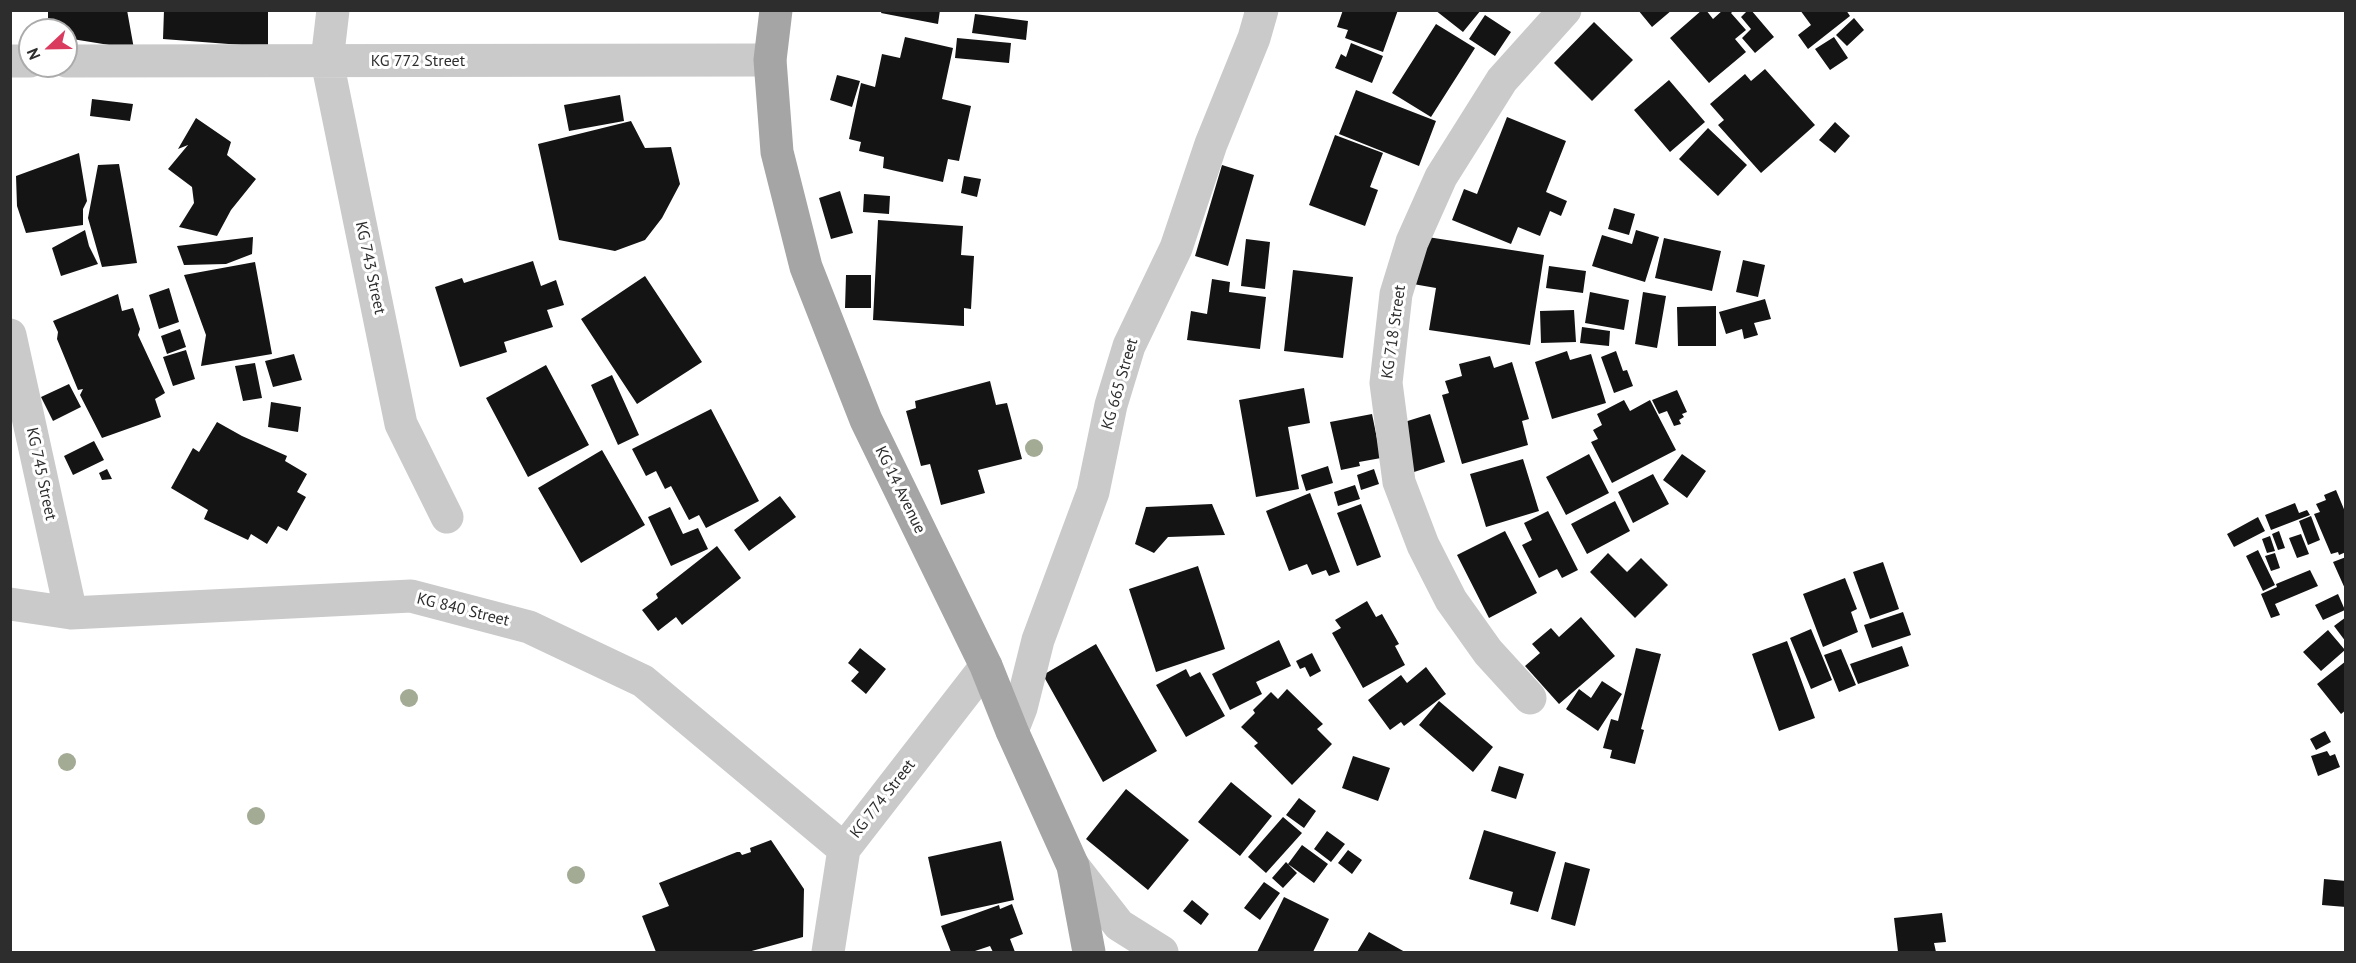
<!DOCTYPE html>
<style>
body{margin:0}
#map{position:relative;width:2356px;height:963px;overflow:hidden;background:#fff;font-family:"PT Sans",sans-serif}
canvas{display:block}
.frame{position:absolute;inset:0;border:12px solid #2d2d2d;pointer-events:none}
.north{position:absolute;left:18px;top:18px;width:60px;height:60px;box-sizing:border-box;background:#fff;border:2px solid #ababab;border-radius:50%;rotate:248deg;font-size:16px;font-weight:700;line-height:24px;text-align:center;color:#2d2d2d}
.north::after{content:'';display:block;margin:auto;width:21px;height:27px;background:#d93a5e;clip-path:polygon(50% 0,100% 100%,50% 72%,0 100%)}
</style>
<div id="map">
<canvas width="2356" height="963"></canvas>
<div class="frame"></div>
<div class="north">N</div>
</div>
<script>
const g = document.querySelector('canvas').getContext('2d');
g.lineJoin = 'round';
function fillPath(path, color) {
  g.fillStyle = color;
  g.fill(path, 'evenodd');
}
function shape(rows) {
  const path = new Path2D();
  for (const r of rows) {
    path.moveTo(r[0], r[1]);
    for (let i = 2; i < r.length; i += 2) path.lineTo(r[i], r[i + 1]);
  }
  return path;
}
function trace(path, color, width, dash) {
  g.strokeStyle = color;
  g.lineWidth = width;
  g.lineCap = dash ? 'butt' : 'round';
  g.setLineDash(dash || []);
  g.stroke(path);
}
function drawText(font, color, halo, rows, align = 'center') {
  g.font = font + ' "PT Sans",sans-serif';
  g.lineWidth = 6;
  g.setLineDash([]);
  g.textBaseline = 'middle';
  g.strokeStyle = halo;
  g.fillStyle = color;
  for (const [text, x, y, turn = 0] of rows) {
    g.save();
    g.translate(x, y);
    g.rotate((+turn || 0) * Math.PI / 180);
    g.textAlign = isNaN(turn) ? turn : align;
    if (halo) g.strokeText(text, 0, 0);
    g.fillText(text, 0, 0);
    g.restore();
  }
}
fillPath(shape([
 [48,10,127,10,134,49,66,38,66,30,48,30],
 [164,10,268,10,268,47,163,39],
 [882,10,940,10,938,24,881,13],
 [1343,10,1398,10,1383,52,1345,38,1348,30,1337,27],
 [1435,10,1481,10,1463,32],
 [1638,10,1672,10,1652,27],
 [1702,10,1706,10,1713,19,1723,10,1734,10,1731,13,1746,30,1735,39,1746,52,1709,83,1670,38],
 [1748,10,1751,10,1774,37,1755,53,1742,38,1751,29,1741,17],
 [1800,10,1846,10,1850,16,1808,49,1798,35,1811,25],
 [975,14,1028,21,1026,40,972,33],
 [1485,15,1511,32,1495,56,1469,39],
 [1854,18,1864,30,1847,46,1836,35],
 [1594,22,1633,60,1592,101,1554,63],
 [1436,24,1475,48,1431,117,1392,93],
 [905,37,953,48,942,99,971,106,959,161,948,159,943,182,883,168,884,157,859,151,861,142,849,139,861,83,875,87,882,54,900,58],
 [1834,37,1848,58,1830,70,1815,49],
 [957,38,1011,43,1009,63,955,58],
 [1351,43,1383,56,1372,83,1335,68,1341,54,1346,57],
 [1765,69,1815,125,1761,173,1718,125,1724,120,1710,104,1745,74,1751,81],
 [837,75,860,81,852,107,830,100],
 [1669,80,1705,122,1670,152,1634,110],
 [1356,90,1436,121,1419,166,1339,134],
 [620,95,624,121,569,131,564,105],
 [92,99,133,104,130,121,90,116],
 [1507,117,1566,141,1546,192,1567,201,1561,216,1550,211,1540,236,1518,227,1511,244,1452,220,1464,189,1477,194],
 [196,118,231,142,227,155,256,179,231,210,217,236,179,227,194,203,192,187,168,169,188,145,178,149],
 [631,121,645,148,671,147,680,184,662,218,645,240,615,251,559,240,538,144],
 [1835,122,1850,136,1835,153,1819,140],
 [1708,128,1747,165,1718,196,1679,159],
 [1335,135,1383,153,1370,187,1378,190,1365,226,1309,205],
 [79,153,87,201,83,209,83,225,26,233,17,206,16,176],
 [119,164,137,263,102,267,88,218,98,165],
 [1222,165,1254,175,1228,266,1195,256],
 [964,176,981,179,977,197,961,193],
 [840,191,853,233,831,239,819,198],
 [864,194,890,196,889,214,863,212],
 [1614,208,1635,214,1629,235,1608,229],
 [878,220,963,226,961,255,974,256,971,309,964,308,964,326,873,320],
 [85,230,89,246,98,264,61,276,52,248],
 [1636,230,1659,237,1645,282,1592,266,1602,235,1632,244],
 [1421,236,1544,255,1530,345,1429,330,1436,288,1413,284],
 [253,237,252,254,226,264,184,265,177,246],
 [1664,238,1721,251,1712,291,1655,278],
 [1246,239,1270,242,1265,289,1241,286],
 [1743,260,1765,265,1758,297,1736,292],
 [533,261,541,286,556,280,564,305,547,310,553,327,504,342,507,352,460,367,435,287,462,278,464,283],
 [255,262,272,354,201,366,206,335,184,275],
 [1549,266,1586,271,1583,293,1546,288],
 [1293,270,1353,277,1343,358,1284,351],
 [846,275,871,275,871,308,845,308],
 [645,276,702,362,637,404,581,319],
 [1212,279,1230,282,1229,292,1266,297,1260,349,1187,340,1191,311,1207,314],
 [169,288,179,322,159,329,149,295],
 [1590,292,1629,300,1624,330,1585,323],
 [1643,292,1666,296,1657,348,1635,344],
 [118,294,122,311,133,308,140,329,138,335,165,393,155,399,161,417,102,438,80,395,83,389,78,390,57,339,58,332,53,321],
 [1765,299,1771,319,1754,323,1758,335,1744,339,1742,329,1726,334,1719,312],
 [1716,306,1716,346,1678,346,1677,307],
 [1574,310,1576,342,1541,343,1540,311],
 [1582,327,1610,331,1609,346,1580,343],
 [180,329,186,347,167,354,161,336],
 [186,350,195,379,173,386,163,357],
 [1567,351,1570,360,1591,354,1606,403,1552,419,1535,362],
 [1616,351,1623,371,1627,370,1633,386,1614,393,1601,357],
 [294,354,302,380,273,387,265,361],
 [1490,356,1494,368,1512,362,1529,419,1522,421,1528,445,1462,464,1442,395,1449,393,1445,381,1462,376,1459,364],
 [255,363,262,398,243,401,235,366],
 [546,365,589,445,528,477,486,398],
 [612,375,639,435,618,445,591,385],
 [990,381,996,405,1007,403,1022,459,978,470,985,493,941,505,930,464,921,466,906,411,916,408,915,401],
 [69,384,81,407,53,421,41,397],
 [1304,388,1310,423,1288,427,1299,489,1256,497,1239,400],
 [1677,390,1687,412,1682,414,1684,417,1679,420,1681,424,1674,426,1667,411,1659,414,1652,400],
 [1624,400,1630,411,1650,400,1676,450,1612,483,1591,442,1598,439,1593,430,1602,425,1597,414],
 [271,402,301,407,298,432,268,427],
 [711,409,759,501,706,528,699,515,689,520,671,486,665,489,656,471,646,476,632,449],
 [1372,414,1381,458,1359,462,1360,466,1341,470,1330,422],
 [1430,414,1445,462,1414,472,1398,424],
 [217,422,242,436,287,456,285,461,307,474,297,492,306,497,287,531,278,526,267,544,251,534,248,540,204,519,208,510,171,488,193,448,199,452],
 [94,441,104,460,73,475,64,456],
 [602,450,645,525,581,563,538,488],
 [1589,454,1609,493,1566,515,1546,477],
 [1682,454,1706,471,1687,498,1663,480],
 [1523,459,1539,511,1486,527,1470,474],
 [1328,466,1333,483,1306,491,1301,475],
 [107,469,112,479,102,480,99,473],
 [1374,469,1379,484,1361,490,1357,475],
 [1653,474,1669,504,1633,523,1618,492],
 [1355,485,1360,499,1338,506,1334,492],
 [2336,490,2346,514,2346,552,2339,555,2338,552,2331,554,2314,514,2320,512,2316,504,2326,500,2324,495],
 [1310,493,1340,572,1329,576,1326,570,1312,575,1307,564,1289,571,1266,511],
 [780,496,796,517,749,551,734,530],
 [1615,501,1630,531,1587,554,1571,524],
 [2295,503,2299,513,2307,510,2310,515,2271,530,2265,515],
 [1212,504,1225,535,1168,537,1154,553,1135,544,1146,507],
 [1361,504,1381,557,1357,566,1337,513],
 [670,507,683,534,698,528,708,549,671,566,648,517],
 [1548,511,1578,570,1562,578,1557,569,1539,578,1522,545,1532,540,1524,523],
 [2311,516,2320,540,2308,545,2299,521],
 [2258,517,2265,531,2234,547,2227,534],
 [1505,531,1537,593,1489,618,1457,555],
 [2279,531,2285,548,2278,550,2272,534],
 [2301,534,2309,554,2297,558,2289,538],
 [2270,536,2275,551,2267,553,2262,539],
 [717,546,741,578,682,625,676,617,658,631,642,610,658,598,656,594],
 [2258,550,2275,585,2263,591,2246,556],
 [1608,553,1627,572,1641,558,1668,585,1635,618,1590,572],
 [2275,553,2280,568,2271,571,2265,556],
 [2346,557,2346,591,2333,562],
 [1883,562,1899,609,1870,619,1853,572],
 [1198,566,1225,649,1156,672,1129,589],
 [2310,570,2318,586,2275,604,2280,615,2271,618,2261,594,2277,587,2276,584],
 [1845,578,1857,609,1851,612,1858,632,1823,647,1803,594],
 [2338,594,2345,610,2323,620,2315,605],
 [1367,601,1376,617,1382,614,1399,644,1395,646,1405,665,1363,688,1332,633,1341,628,1335,620],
 [1903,612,1911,635,1872,648,1864,625],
 [1581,617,1615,656,1559,704,1525,666,1540,653,1532,644,1551,628,1559,637],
 [2346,617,2346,642,2334,626],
 [1811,629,1832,680,1811,689,1790,638],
 [2328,630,2345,650,2321,671,2303,652],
 [1279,640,1291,666,1256,682,1262,694,1230,710,1212,674],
 [1787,641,1815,718,1779,731,1752,654],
 [1096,644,1157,751,1103,782,1043,675],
 [1902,646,1909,666,1858,684,1850,664],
 [860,648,886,669,866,694,851,681,859,672,848,663],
 [1636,648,1661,654,1641,729,1644,730,1635,764,1610,758,1612,750,1603,748,1611,719,1618,721],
 [1841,649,1856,685,1839,692,1824,655],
 [1312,653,1321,671,1310,677,1305,667,1300,669,1296,661],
 [2346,661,2346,710,2341,714,2317,684],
 [1426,667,1446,694,1404,726,1401,722,1390,730,1368,700,1401,675,1407,683],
 [1186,669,1190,677,1200,672,1225,716,1186,737,1156,685],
 [1602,681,1622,694,1598,731,1566,709,1579,689,1591,698],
 [1287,689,1323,724,1317,729,1332,744,1292,785,1254,746,1258,743,1241,727,1255,713,1253,710,1271,692,1278,699],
 [1439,701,1493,747,1473,772,1419,725],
 [2325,731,2331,742,2316,750,2310,739],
 [2327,751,2330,756,2335,754,2340,767,2318,776,2311,756],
 [1353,756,1390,768,1378,801,1342,788],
 [1499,766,1524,774,1516,799,1491,791],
 [1231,782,1272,816,1240,856,1198,822],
 [1126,789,1189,840,1148,890,1086,839],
 [1299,798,1316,811,1304,828,1286,815],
 [1283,817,1302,833,1266,873,1248,857],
 [1484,830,1556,852,1538,912,1510,904,1513,892,1469,879],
 [1327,831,1345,844,1331,862,1314,849],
 [771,840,804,889,803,937,748,952,656,952,642,916,669,906,659,883,737,852,740,852,742,855,751,852,750,848],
 [1001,841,1014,900,941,916,928,857],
 [1302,845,1328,864,1314,883,1288,864],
 [1348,850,1362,860,1352,874,1338,863],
 [1286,862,1297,873,1283,888,1272,878],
 [1565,862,1590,869,1575,926,1551,919],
 [2324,879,2346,881,2346,907,2322,905],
 [1264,882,1280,893,1260,920,1244,908],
 [1284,897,1329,919,1313,952,1257,952],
 [1192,900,1209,914,1201,925,1183,911],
 [1012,904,1023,934,1010,939,1015,952,993,952,990,946,972,952,951,952,941,926,999,905,1000,909],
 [1942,913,1946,942,1934,943,1936,952,1898,952,1894,918],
 [1369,932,1405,952,1357,952]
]), '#141414');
trace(shape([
 [333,10,327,61,401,424,447,517],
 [10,61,30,61],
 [66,61,770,60],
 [10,335,71,613],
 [10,604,71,613,411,596,529,627,643,681,844,849],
 [1530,698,1488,652,1451,600,1423,545,1399,482,1386,383,1396,294,1412,242,1441,177,1502,80,1565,10],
 [1012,731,1021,708,1038,640,1093,492,1111,405,1129,346,1176,248,1211,144,1254,38,1262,10],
 [1073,866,1119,925,1162,952],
 [828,952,844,849,986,666]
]), '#cacaca', 33);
trace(shape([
 [776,10,770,60,777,152,806,267,866,420,986,666,1012,731,1073,866,1089,952]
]), '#a5a5a5', 33);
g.fillStyle = '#a3ab95';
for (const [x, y] of [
 [1034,448],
 [409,698],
 [67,762],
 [256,816],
 [576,875]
]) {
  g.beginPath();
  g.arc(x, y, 9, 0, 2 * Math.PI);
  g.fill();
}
drawText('16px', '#2d2d2d', '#fff', [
 ["KG 772 Street",418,61],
 ["KG 743 Street",370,268,78],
 ["KG 718 Street",1394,332,-82],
 ["KG 665 Street",1120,384,-74],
 ["KG 745 Street",41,474,78],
 ["KG 14 Avenue",900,490,64],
 ["KG 840 Street",463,610,14],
 ["KG 774 Street",883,799,-52]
]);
</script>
